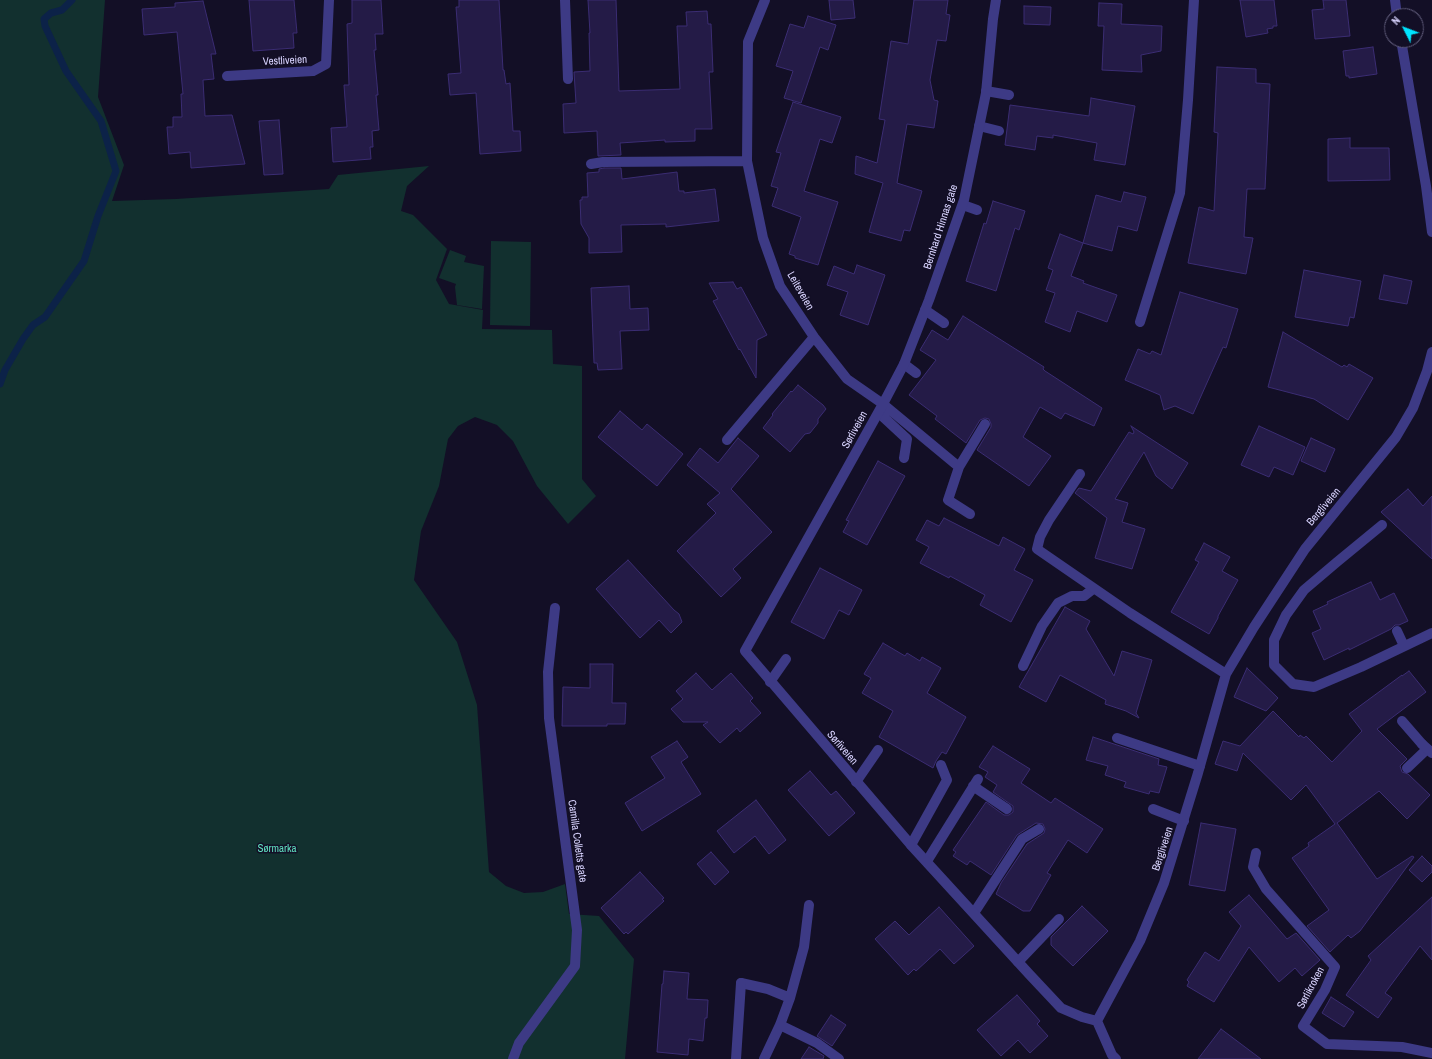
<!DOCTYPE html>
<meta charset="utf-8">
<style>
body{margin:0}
#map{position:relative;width:1432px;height:1059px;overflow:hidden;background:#130f26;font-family:"Archivo Narrow",sans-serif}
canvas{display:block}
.north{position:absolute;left:1384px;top:8px;width:40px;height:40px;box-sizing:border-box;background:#130f26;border:1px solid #625e7d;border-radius:50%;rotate:312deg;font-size:11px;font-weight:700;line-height:16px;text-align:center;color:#d9d4ff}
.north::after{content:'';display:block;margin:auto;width:14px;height:18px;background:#00e5ff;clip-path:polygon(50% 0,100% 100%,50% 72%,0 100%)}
</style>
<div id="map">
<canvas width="1432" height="1059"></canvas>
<div class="north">N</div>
</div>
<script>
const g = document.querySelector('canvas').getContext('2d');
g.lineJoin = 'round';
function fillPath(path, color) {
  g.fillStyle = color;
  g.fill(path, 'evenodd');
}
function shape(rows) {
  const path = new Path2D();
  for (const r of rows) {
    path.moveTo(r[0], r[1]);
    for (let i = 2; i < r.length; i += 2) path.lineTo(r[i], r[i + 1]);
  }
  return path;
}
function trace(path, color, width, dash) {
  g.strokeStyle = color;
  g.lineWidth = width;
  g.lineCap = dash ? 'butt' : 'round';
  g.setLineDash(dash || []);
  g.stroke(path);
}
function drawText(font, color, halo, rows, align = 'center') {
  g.font = font + ' "Archivo Narrow",sans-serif';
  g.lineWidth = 3;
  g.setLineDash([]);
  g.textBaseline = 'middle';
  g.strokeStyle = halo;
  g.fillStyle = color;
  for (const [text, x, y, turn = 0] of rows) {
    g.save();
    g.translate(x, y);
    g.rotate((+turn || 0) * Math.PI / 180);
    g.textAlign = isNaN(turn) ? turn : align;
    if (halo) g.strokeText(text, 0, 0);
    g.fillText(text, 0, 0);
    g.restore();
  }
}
fillPath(shape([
 [0,0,105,0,98,97,124,165,112,201,176,199,329,189,338,175,429,166,407,186,401,211,413,215,447,249,436,280,449,304,483,310,482,329,552,330,553,364,582,366,582,479,596,496,568,524,537,486,513,441,497,425,475,417,458,426,448,439,439,486,421,531,414,580,457,642,477,705,489,872,506,886,524,893,543,892,565,884,569,914,599,916,634,959,625,1059,0,1059],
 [491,241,531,242,530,326,490,325],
 [450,250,466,256,464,262,484,266,482,309,457,305,455,287,456,284,439,278]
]), '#12302f');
trace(shape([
 [0,384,5,370,23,339,33,325,45,317,84,261,98,216,116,171,101,121,66,71,45,26,44,19,51,13,62,10,72,0]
]), '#0c2248', 7);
const building = shape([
 [249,0,294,0,297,33,293,33,294,48,253,51,249,0],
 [352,0,381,0,383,34,375,34,376,50,374,50,378,95,376,95,379,130,372,131,373,147,370,147,371,159,333,162,331,128,347,127,344,85,349,85,347,24,352,23,352,0],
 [459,0,499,0,503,70,504,70,506,84,510,83,513,131,520,131,521,151,480,154,476,93,450,95,448,74,461,73,456,7,459,7,459,0],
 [588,0,616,0,619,91,680,89,677,26,687,26,686,12,707,11,708,24,711,24,713,72,709,72,712,129,695,129,695,141,665,142,665,140,620,143,621,155,598,156,597,131,564,133,563,104,576,103,574,72,590,71,589,33,590,33,588,0],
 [829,0,853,0,855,18,831,20,829,0],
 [914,0,948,0,946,14,950,15,946,41,937,40,930,80,934,100,938,101,934,128,907,124,897,183,922,191,910,231,904,230,901,241,869,232,883,183,855,174,856,156,877,163,885,120,879,119,891,41,908,44,914,0],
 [1240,0,1274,0,1277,26,1273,26,1273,28,1267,29,1268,33,1246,37,1240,0],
 [1323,0,1346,0,1350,36,1315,39,1312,10,1324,9,1323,0],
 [203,1,216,54,211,54,214,79,203,80,205,116,232,115,245,164,191,168,190,152,169,154,167,127,173,127,173,117,182,117,181,94,183,94,177,32,144,35,142,9,175,7,175,3,203,1],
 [1099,3,1122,4,1121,24,1162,26,1161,51,1141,55,1142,72,1102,70,1104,26,1098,26,1099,3],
 [1024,6,1051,7,1050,25,1024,24,1024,6],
 [808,16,836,25,828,50,820,47,801,103,784,98,793,71,776,66,790,24,804,28,808,16],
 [1373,47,1377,74,1349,78,1349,76,1346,76,1343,51,1373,47],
 [1217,67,1256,69,1256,83,1270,84,1265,189,1247,189,1244,237,1253,238,1246,274,1188,263,1199,207,1214,211,1218,133,1214,132,1217,67],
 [1091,98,1135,106,1125,165,1094,160,1097,143,1053,135,1053,138,1037,136,1035,150,1005,145,1010,105,1089,116,1091,98],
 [793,102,841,117,832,143,820,139,804,191,838,202,818,265,795,258,795,256,789,254,801,217,772,206,778,188,771,186,781,153,776,152,793,102],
 [279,120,283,174,264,175,259,121,279,120],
 [1350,138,1350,148,1389,148,1390,180,1328,181,1328,139,1350,138],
 [604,168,621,168,622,179,677,172,679,191,684,191,684,193,715,189,719,221,666,227,666,224,621,225,622,252,589,253,589,238,581,224,580,200,582,200,582,197,588,197,587,173,599,172,599,169,604,168],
 [1124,192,1146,197,1137,231,1118,226,1112,251,1083,243,1096,195,1121,202,1124,192],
 [993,201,1025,211,1019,230,1015,228,996,291,966,281,984,223,986,224,993,201],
 [1060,234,1083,243,1071,276,1084,281,1083,283,1117,295,1107,322,1077,311,1070,332,1045,322,1055,293,1046,290,1053,270,1048,268,1060,234],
 [857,265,885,275,868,325,840,315,848,292,827,285,834,266,854,274,857,265],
 [1304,270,1361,281,1354,318,1350,317,1348,326,1295,317,1304,270],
 [1384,275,1412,281,1407,304,1379,299,1384,275],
 [733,282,737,289,741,287,767,335,757,340,756,378,740,349,739,350,713,301,718,299,709,283,733,282],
 [629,286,630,309,648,308,649,330,620,331,622,369,598,370,597,363,594,363,591,288,629,286],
 [1180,292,1238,309,1226,348,1223,347,1193,414,1175,406,1164,410,1160,395,1125,380,1138,349,1150,354,1152,351,1161,355,1180,292],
 [963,316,1044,367,1043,369,1045,371,1102,408,1094,426,1065,413,1061,419,1040,407,1023,437,1051,456,1029,486,977,450,991,427,991,424,989,419,985,418,980,420,966,443,935,419,937,416,909,395,936,360,920,350,932,330,948,340,963,316],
 [1283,332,1342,367,1344,365,1347,367,1349,364,1373,378,1348,420,1314,399,1268,387,1283,332],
 [798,385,823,405,826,409,818,419,818,423,810,433,805,434,790,452,763,428,773,415,772,414,791,391,792,392,798,385],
 [620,411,642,430,647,424,683,454,657,486,598,437,620,411],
 [1131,426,1188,463,1172,489,1156,476,1144,452,1115,499,1128,503,1122,522,1145,529,1132,569,1095,558,1107,518,1075,493,1079,488,1091,491,1129,432,1133,434,1134,432,1131,426],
 [1259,426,1305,447,1293,475,1274,467,1269,477,1241,465,1259,426],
 [738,438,759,456,731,489,772,532,733,569,741,578,721,597,677,551,716,513,707,504,720,493,687,465,700,448,718,463,738,438],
 [1311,438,1335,449,1325,472,1301,461,1311,438],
 [878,461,905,476,867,545,843,532,849,521,846,520,878,461],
 [1408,489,1423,506,1432,496,1432,559,1381,512,1408,489],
 [944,518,999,546,1003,537,1025,549,1014,570,1033,580,1011,622,980,605,985,595,950,576,949,578,920,563,929,547,916,540,927,520,939,526,944,518],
 [1204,543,1230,557,1222,571,1238,580,1218,616,1218,618,1209,634,1171,612,1199,562,1195,560,1204,543],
 [628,560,674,610,679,614,682,622,671,633,659,620,640,638,596,589,628,560],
 [820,568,862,590,849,615,839,610,824,639,791,622,820,568],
 [1371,582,1380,600,1394,593,1408,621,1399,625,1395,625,1391,629,1349,650,1349,648,1324,660,1312,633,1321,629,1313,611,1328,604,1327,602,1371,582],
 [1065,607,1090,621,1086,629,1114,676,1122,651,1152,660,1136,713,1139,718,1126,711,1105,704,1106,700,1060,675,1046,702,1019,687,1065,607],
 [883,643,905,656,907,653,920,661,922,657,941,668,927,693,966,717,946,754,942,752,936,761,933,768,879,737,893,711,862,693,871,678,864,674,883,643],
 [590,664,613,664,612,703,626,703,625,724,607,724,607,726,562,726,563,687,590,688,590,664],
 [1247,668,1278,698,1266,711,1234,697,1247,668],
 [1409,671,1426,692,1377,729,1407,759,1400,766,1402,772,1408,774,1430,795,1407,819,1379,791,1337,823,1377,879,1412,856,1414,857,1360,931,1351,938,1348,935,1330,952,1307,926,1329,910,1292,858,1309,846,1308,843,1335,824,1306,785,1291,800,1243,753,1237,771,1215,764,1223,741,1240,746,1273,711,1299,737,1300,735,1304,738,1306,736,1332,762,1362,731,1349,714,1402,675,1402,676,1409,671],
 [696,673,712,690,731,673,753,698,750,701,761,713,740,732,737,728,720,743,703,725,708,722,683,722,671,709,683,699,676,691,696,673],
 [1093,737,1159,759,1158,765,1167,767,1159,793,1150,791,1149,794,1124,787,1126,782,1105,775,1108,766,1086,760,1093,737],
 [677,741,688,757,681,762,701,794,642,831,625,803,665,778,651,757,677,741],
 [993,746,1030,769,1021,783,1051,803,1055,798,1103,829,1087,853,1068,840,1047,873,1051,875,1030,911,1023,911,996,894,1001,883,1027,844,1044,833,1045,829,1043,824,1036,823,1017,835,991,875,970,861,967,865,953,856,956,852,953,850,986,802,1004,815,1009,815,1013,812,1013,806,993,792,997,785,985,777,988,772,979,767,993,746],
 [810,771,831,795,836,791,855,813,829,836,788,790,810,771],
 [756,800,786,840,769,854,755,836,734,853,717,831,756,800],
 [1201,823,1236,829,1225,891,1189,885,1201,823],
 [711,852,729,872,715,885,697,864,711,852],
 [1422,856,1432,866,1432,872,1422,882,1409,870,1422,856],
 [640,872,664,898,662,899,664,901,628,934,626,932,624,934,601,908,640,872],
 [1249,895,1287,939,1296,933,1320,960,1302,976,1295,968,1279,982,1249,947,1214,1002,1187,986,1189,982,1187,980,1205,952,1219,961,1241,926,1229,912,1249,895],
 [1432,897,1432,960,1420,946,1385,993,1392,998,1378,1018,1346,995,1371,960,1368,956,1432,897],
 [1082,906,1108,931,1073,966,1051,945,1051,937,1082,906],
 [939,907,974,946,954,964,940,949,916,971,914,969,908,975,875,939,895,921,909,935,939,907],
 [664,971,689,973,687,999,708,1000,707,1018,705,1018,703,1041,689,1039,688,1055,657,1052,662,984,663,984,664,971],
 [1017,995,1040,1021,1037,1024,1048,1036,1030,1053,1018,1040,1001,1056,977,1030,1017,995],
 [1331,997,1354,1012,1344,1027,1322,1013,1331,997],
 [831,1015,846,1025,832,1046,817,1036,831,1015],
 [1221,1029,1261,1059,1198,1059,1221,1029],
 [809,1047,824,1056,823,1059,801,1059,809,1047]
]);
fillPath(building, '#241b47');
trace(building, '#3b2d73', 1);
trace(shape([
 [986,91,1009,95],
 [979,126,999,131],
 [963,205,977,210],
 [925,310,944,323],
 [904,364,916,373],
 [883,404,959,467],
 [879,413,907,439,904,458],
 [970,514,948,500,959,467,985,424],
 [1382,525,1337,562,1304,590,1286,615,1274,640,1274,665,1293,684,1314,687,1361,667,1432,633],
 [1397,631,1404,646],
 [1023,666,1042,626,1058,603,1072,596,1084,596,1093,589],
 [770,682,786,659],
 [1402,721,1422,744],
 [1117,738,1200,766],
 [1407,768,1427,749],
 [856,782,878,750],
 [973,786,1007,809],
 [1153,809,1184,821],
 [911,845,947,780,941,765],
 [927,861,978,779],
 [974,913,1022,839,1039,829],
 [1018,962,1059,919],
 [741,983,768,989,790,998],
 [780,1025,817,1043,839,1059],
 [764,1059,780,1025,790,998,804,947,809,905]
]), '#3d3a85', 10);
trace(shape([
 [565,0,568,79],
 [765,0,748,42,747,161,763,238,780,286,814,337,847,379,883,404],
 [996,0,993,19,986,93,964,200,929,300,904,364,883,404,745,651,911,845,1030,975,1061,1008,1082,1017,1097,1021,1112,1055,1116,1059],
 [1395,0,1397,16],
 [1401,40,1426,186,1432,232],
 [227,76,313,71,326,64,329,0],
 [591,164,603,162,747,161],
 [1140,322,1180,193,1188,100,1194,0],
 [727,440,814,337],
 [1080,474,1049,520,1040,537,1037,549,1130,613,1226,674],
 [1422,744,1432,753],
 [1256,853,1253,867,1266,889,1335,967,1325,990,1303,1026,1327,1044,1402,1047,1432,1053],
 [1097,1021,1140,941,1164,883,1198,773,1226,674,1254,627,1305,549,1396,437,1413,408,1427,371,1432,352],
 [513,1059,519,1043,575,966,577,930,549,718,548,672,555,608],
 [736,1059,741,983]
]), '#3d3a85', 10);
drawText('11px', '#d9d4ff', '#130f26', [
 ["Vestliveien",285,61,-3],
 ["Bernhard Hinnas gate",941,227,-72],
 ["Leiteveien",800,291,60],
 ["Sørliveien",855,430,-61],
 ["Bergliveien",1324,507,-50],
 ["Sørliveien",842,748,49],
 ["Camilla Colletts gate",577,841,82],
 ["Bergliveien",1163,849,-72],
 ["Sørlikroken",1311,988,-62]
]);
drawText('11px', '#5fe0c0', '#130f26', [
 ["Sørmarka",277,849]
]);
</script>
